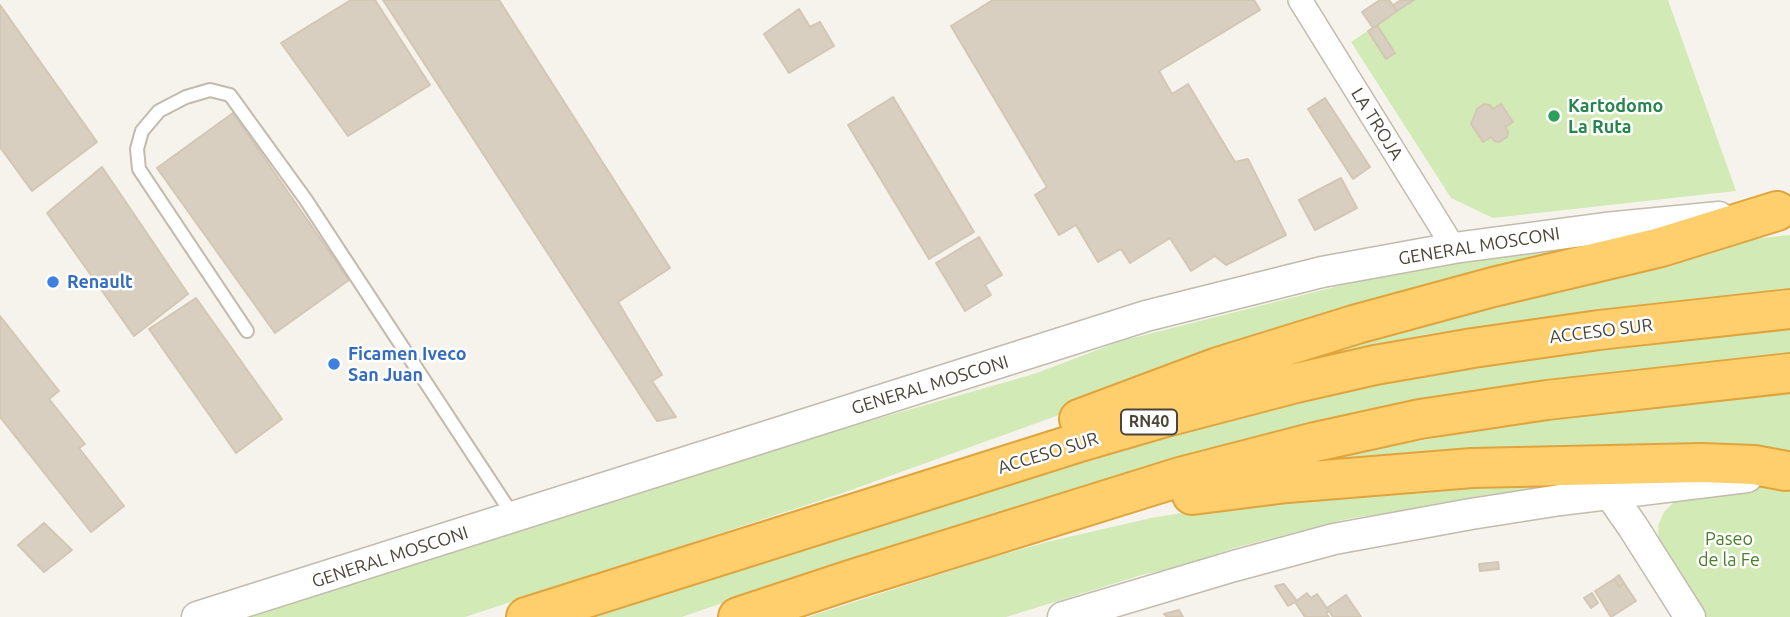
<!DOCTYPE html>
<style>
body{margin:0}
canvas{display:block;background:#f6f3ec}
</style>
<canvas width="1790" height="617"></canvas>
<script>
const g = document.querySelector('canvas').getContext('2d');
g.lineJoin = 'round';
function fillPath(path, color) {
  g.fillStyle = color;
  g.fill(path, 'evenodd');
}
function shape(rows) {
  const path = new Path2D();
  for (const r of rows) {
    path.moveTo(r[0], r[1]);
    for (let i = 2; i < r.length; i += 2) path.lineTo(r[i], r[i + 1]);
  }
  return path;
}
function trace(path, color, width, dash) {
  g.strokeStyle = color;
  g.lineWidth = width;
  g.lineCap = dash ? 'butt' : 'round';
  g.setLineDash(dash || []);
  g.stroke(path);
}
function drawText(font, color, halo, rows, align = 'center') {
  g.font = font + ' Ubuntu,sans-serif';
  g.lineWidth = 5;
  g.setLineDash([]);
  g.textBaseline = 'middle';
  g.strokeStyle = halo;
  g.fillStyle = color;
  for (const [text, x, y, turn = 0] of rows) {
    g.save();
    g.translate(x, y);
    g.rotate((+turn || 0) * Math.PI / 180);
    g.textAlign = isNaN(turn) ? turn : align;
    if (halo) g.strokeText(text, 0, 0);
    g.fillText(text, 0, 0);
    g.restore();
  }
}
fillPath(shape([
 [1414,0,1668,0,1736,191,1493,218,1451,198,1351,42],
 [1790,235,1790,289,1607,309,1428,334,1325,355,1171,398,1166,394,1726,242],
 [1605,239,1138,383,1059,415,840,494,465,617,251,617,592,507,831,432,1034,374,1121,341,1378,276],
 [1790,322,1790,358,1723,364,742,596,682,617,588,617,863,529,1101,455,1354,383],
 [1790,392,1790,454,1290,468,1348,454,1517,423],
 [1550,477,1559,488,1347,519,1234,548,1175,568,1145,574,1006,617,808,617,987,559,1047,542,1151,518,1237,504],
 [1790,484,1790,617,1701,617,1659,547,1658,526,1664,512,1676,500,1710,491]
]), '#d2eab5');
const building = shape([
 [351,0,375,0,430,85,348,136,281,43,351,0],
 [383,0,499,0,670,268,618,302,662,375,652,381,676,417,657,421,383,0],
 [993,0,1254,0,1260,10,1159,71,1172,94,1188,84,1235,162,1248,159,1286,235,1226,265,1215,256,1191,271,1170,238,1130,263,1121,249,1098,262,1076,225,1059,235,1035,195,1047,187,951,26,993,0],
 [1380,0,1389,0,1397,11,1373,28,1362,12,1380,0],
 [1401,0,1414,0,1397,11,1393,5,1401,0],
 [0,5,97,142,32,191,0,147,0,5],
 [799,9,810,27,820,22,834,46,789,73,764,34,799,9],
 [1377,25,1395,53,1386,59,1368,31,1377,25],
 [893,97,974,232,929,259,848,125,893,97],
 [1325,98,1370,167,1353,179,1308,109,1325,98],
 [1484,104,1490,105,1493,109,1501,104,1513,122,1505,127,1508,132,1507,137,1499,142,1494,141,1491,137,1483,142,1471,124,1477,109,1484,104],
 [233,113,349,280,275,333,157,168,233,113],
 [102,167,188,294,134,336,47,213,102,167],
 [1341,178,1357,208,1315,230,1299,200,1341,178],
 [979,237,1002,275,985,285,991,295,965,311,936,263,979,237],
 [196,298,282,419,236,453,149,329,196,298],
 [0,316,59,391,49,399,85,444,79,448,124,506,91,532,0,417,0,316],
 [44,523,72,550,44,572,18,545,44,523],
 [1498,562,1499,569,1480,571,1479,564,1498,562],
 [1619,575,1624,583,1619,587,1614,579,1619,575],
 [1614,579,1619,587,1624,583,1636,601,1611,617,1595,591,1614,579],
 [1284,584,1297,601,1288,606,1275,586,1284,584],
 [1307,593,1311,598,1317,594,1329,611,1326,613,1329,617,1305,617,1295,602,1307,593],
 [1592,593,1598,603,1591,608,1584,598,1592,593],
 [1346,595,1361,617,1333,617,1327,608,1346,595],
 [1179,610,1183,617,1167,617,1164,614,1179,610]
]);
fillPath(building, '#d8cfc1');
trace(building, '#d3c7b4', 2);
const service = shape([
 [247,331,139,169,137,149,142,131,159,111,186,97,210,90,230,95,306,200,514,517]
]);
const minor = shape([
 [1300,0,1454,248]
]);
const tertiary = shape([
 [1610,494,1633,527,1690,617],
 [197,617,1146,316,1322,272,1454,248,1605,228,1719,217],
 [1063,617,1234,566,1334,539,1471,514,1560,500,1747,477]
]);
const motorway = shape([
 [1079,419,1218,367,1357,324,1493,287,1661,247,1777,211],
 [1192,495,1287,483,1472,468,1702,463,1754,465,1786,471],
 [526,617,1080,442,1162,418,1296,383,1375,365,1473,348,1599,330,1790,309],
 [738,617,850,580,1180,477,1315,442,1420,419,1547,400,1790,373]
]);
trace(service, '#c2bbae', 16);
trace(minor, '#c2bbae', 26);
trace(tertiary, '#c2bbae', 33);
trace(motorway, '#e0a43c', 42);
trace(service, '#fff', 12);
trace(minor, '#fff', 23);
trace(tertiary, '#fff', 30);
trace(motorway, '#ffcf6e', 38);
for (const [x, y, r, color] of [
 [1554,116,7,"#2e9e5b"],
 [53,282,7,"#3f7fe0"],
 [334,364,7,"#3f7fe0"]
]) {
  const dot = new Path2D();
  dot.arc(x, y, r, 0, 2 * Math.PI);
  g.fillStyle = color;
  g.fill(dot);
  trace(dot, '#fff', 2.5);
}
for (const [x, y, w] of [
 [1149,422,56]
]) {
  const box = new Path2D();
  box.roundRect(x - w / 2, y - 12.5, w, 25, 5);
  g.fillStyle = '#fff';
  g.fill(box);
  trace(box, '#4b4439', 2);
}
drawText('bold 16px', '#4b4439', null, [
 ["RN40",1149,422]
]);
drawText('bold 18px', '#27864d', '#fff', [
 ["Kartodomo",1568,106],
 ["La Ruta",1568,127]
], 'left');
drawText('18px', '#4b4439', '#fff', [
 ["LA TROJA",1377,124,58],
 ["GENERAL MOSCONI",1479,246,-9],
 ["ACCESO SUR",1601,331,-7],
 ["GENERAL MOSCONI",930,385,-17],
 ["ACCESO SUR",1048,453,-17],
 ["GENERAL MOSCONI",390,557,-18]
]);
drawText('bold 18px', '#366cbe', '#fff', [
 ["Renault",67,282],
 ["Ficamen Iveco",348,354],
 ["San Juan",348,375]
], 'left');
drawText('18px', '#4a7f2a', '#fff', [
 ["Paseo",1729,539],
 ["de la Fe",1729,560]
]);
</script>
